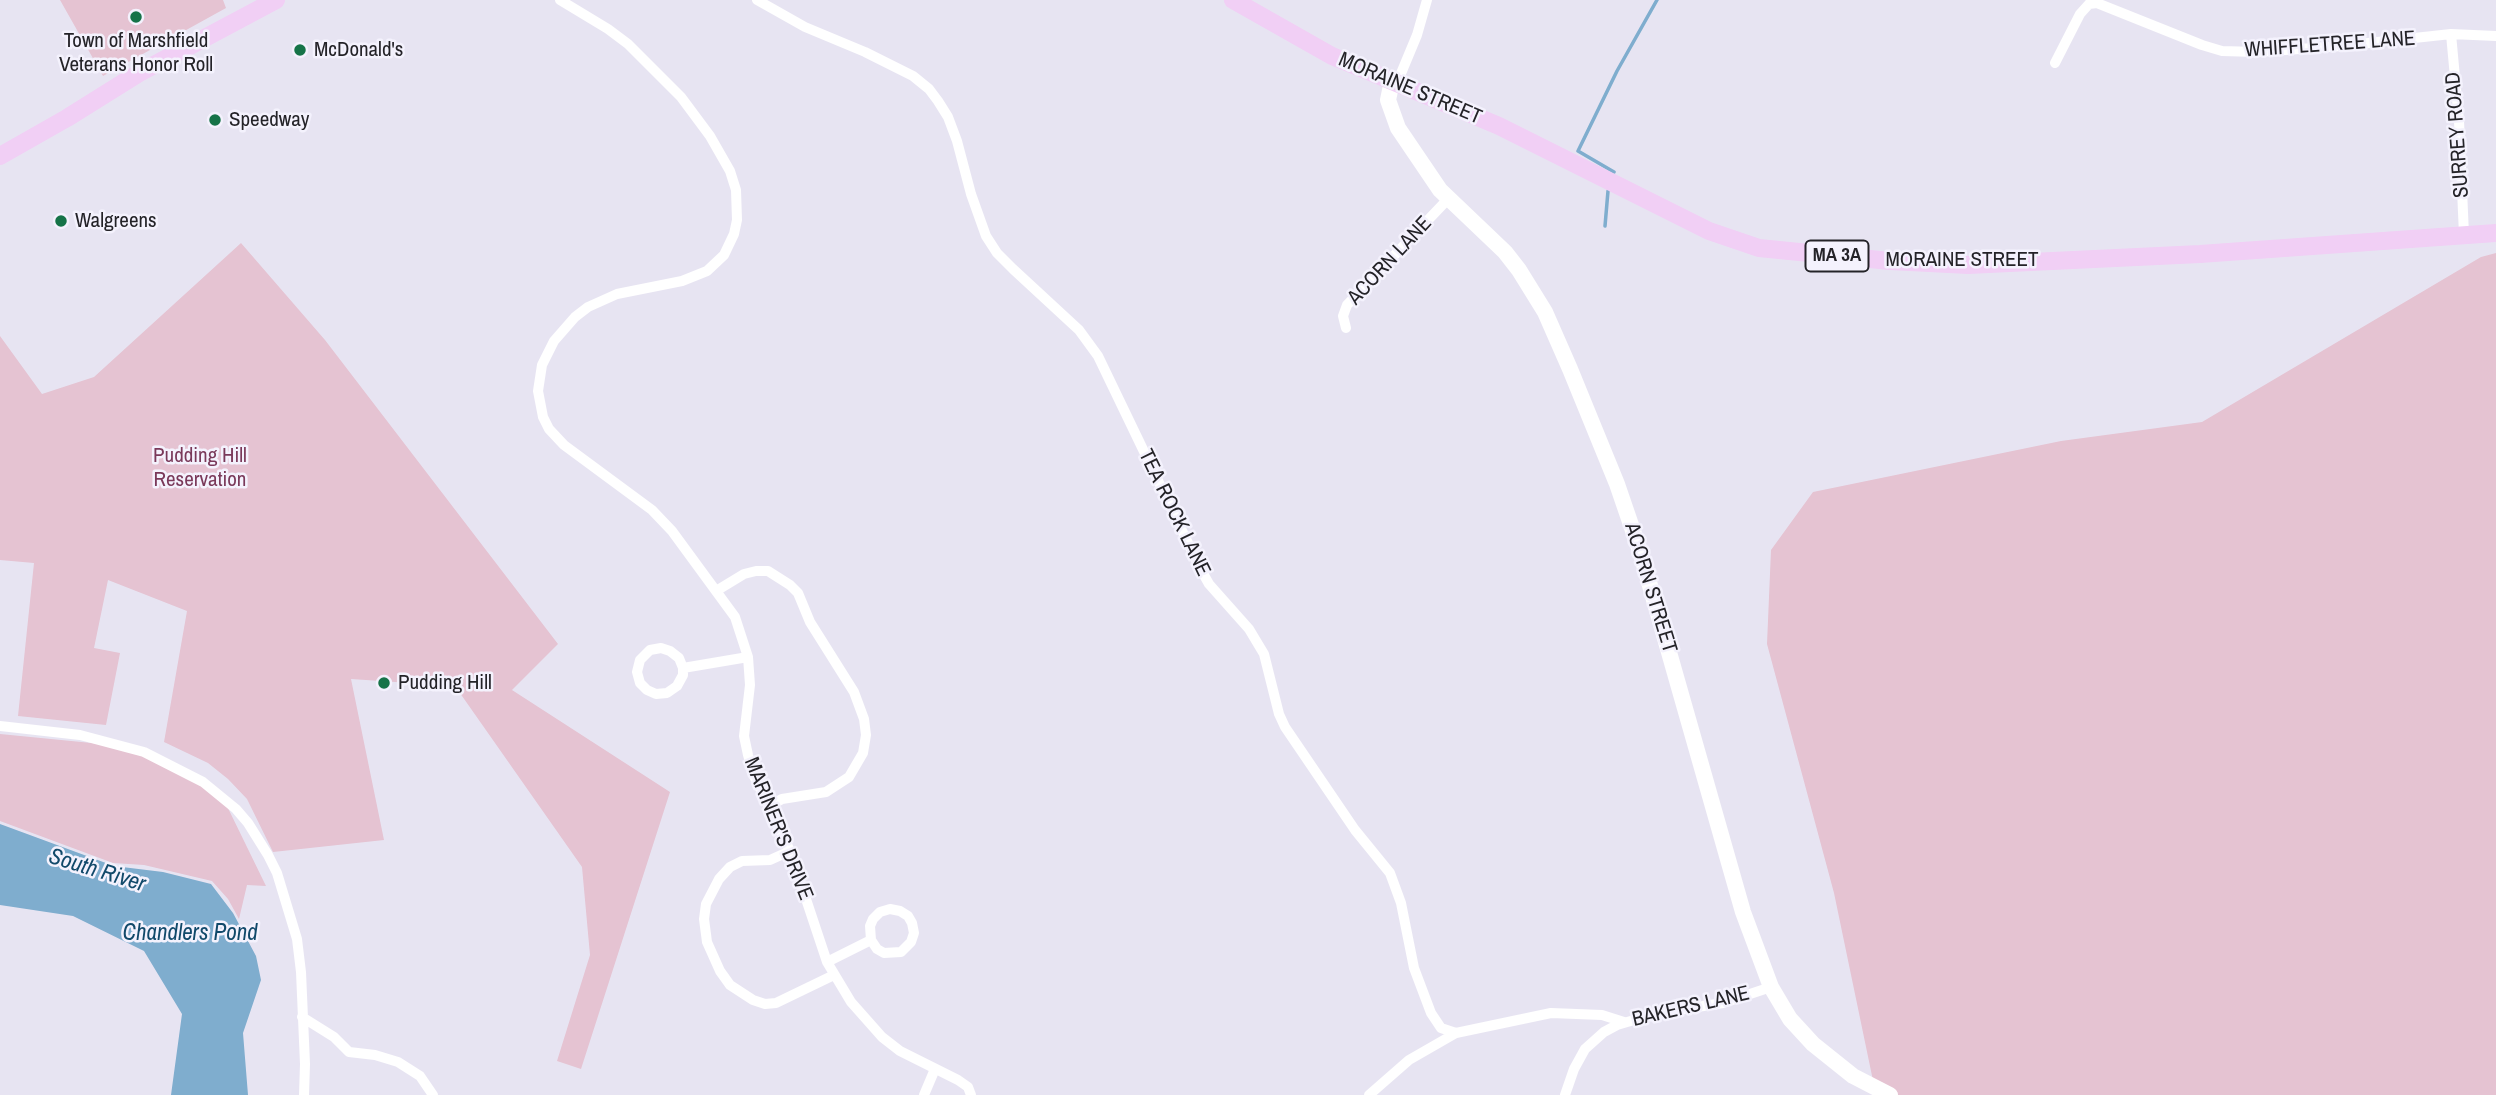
<!DOCTYPE html>
<style>
body{margin:0}
canvas{display:block;background:#e7e4f2}
</style>
<canvas width="2496" height="1095"></canvas>
<script>
const g = document.querySelector('canvas').getContext('2d');
g.lineJoin = 'round';
function fillPath(path, color) {
  g.fillStyle = color;
  g.fill(path, 'evenodd');
}
function shape(rows) {
  const path = new Path2D();
  for (const r of rows) {
    path.moveTo(r[0], r[1]);
    for (let i = 2; i < r.length; i += 2) path.lineTo(r[i], r[i + 1]);
  }
  return path;
}
function trace(path, color, width, dash) {
  g.strokeStyle = color;
  g.lineWidth = width;
  g.lineCap = dash ? 'butt' : 'round';
  g.setLineDash(dash || []);
  g.stroke(path);
}
function drawText(font, color, halo, rows, align = 'center') {
  g.font = font + ' "Archivo Narrow",sans-serif';
  g.lineWidth = 5;
  g.setLineDash([]);
  g.textBaseline = 'middle';
  g.strokeStyle = halo;
  g.fillStyle = color;
  for (const [text, x, y, turn = 0] of rows) {
    g.save();
    g.translate(x, y);
    g.rotate((+turn || 0) * Math.PI / 180);
    g.textAlign = isNaN(turn) ? turn : align;
    if (halo) g.strokeText(text, 0, 0);
    g.fillText(text, 0, 0);
    g.restore();
  }
}
fillPath(shape([
 [60,0,223,0,226,8,103,76],
 [241,243,325,340,558,644,512,690,670,792,581,1069,557,1061,590,955,582,867,455,686,351,679,384,840,273,852,247,799,228,779,208,763,164,742,187,611,108,580,94,648,120,653,106,725,18,716,34,563,0,560,0,336,42,394,94,377],
 [2496,253,2496,1095,1876,1095,1834,893,1767,644,1771,550,1813,492,2061,441,2202,422,2481,257],
 [0,734,112,745,153,757,194,779,226,804,266,886,247,885,239,919,228,899,212,881,144,865,113,863,0,821]
]), '#e5c3d2');
fillPath(shape([
 [0,824,114,866,163,872,211,884,233,913,256,956,261,980,243,1033,248,1095,171,1095,182,1014,144,951,73,916,0,905]
]), '#7fadce');
trace(shape([
 [1614,172,1578,151,1617,71,1657,0],
 [1605,226,1608,191]
]), '#7fadce', 3.5);
trace(shape([
 [560,0,608,29,628,44,681,97,710,136,730,171,736,190,737,220,734,234,724,255,707,271,682,281,617,294,588,307,575,317,554,341,542,365,538,391,543,417,549,429,564,445,652,510,672,531,735,617,748,657,750,685,744,736,748,755,754,776,790,851,827,962,851,1002,882,1037,900,1051,958,1080,968,1087,971,1095],
 [757,0,805,27,865,52,913,76,929,89,938,101,948,117,957,141,971,194,986,236,997,253,1013,269,1079,330,1098,356,1200,568,1209,584,1249,629,1264,654,1279,714,1285,727,1355,830,1390,873,1401,903,1414,968,1431,1013,1441,1028,1456,1033,1551,1013,1602,1015,1624,1022],
 [2451,34,2459,121,2464,235],
 [2055,63,2080,14,2089,4,2097,3,2202,45,2222,51,2257,52,2341,46,2451,34,2496,36],
 [1397,83,1417,35,1427,0],
 [1346,328,1343,316,1347,305,1448,199],
 [716,591,744,574,756,571,768,571,790,585,798,593,810,622,854,692,864,719,866,735,863,753,849,777,826,792,782,799,769,806],
 [683,668,683,675,677,686,667,693,656,694,647,690,640,683,637,672,640,660,650,650,661,648,670,651,679,658,683,668,748,657],
 [0,726,80,735,144,752,203,782,236,809,248,823,268,855,277,873,297,939,301,972,305,1064,304,1095],
 [790,851,770,860,742,861,730,867,719,879,706,904,704,919,707,942,720,971,730,985,753,1000,765,1004,776,1003,834,975],
 [827,962,871,940,877,949,884,953,901,952,911,942,914,933,912,923,908,916,900,911,890,909,880,912,873,919,870,926,871,940],
 [302,1017,334,1037,349,1052,375,1055,398,1062,420,1076,433,1095],
 [924,1095,935,1069],
 [1369,1095,1409,1060,1456,1033],
 [1565,1095,1574,1069,1585,1049,1604,1032,1617,1025,1658,1013,1723,1003,1771,987]
]), '#fff', 10);
trace(shape([
 [1392,81,1388,100,1398,128,1440,190,1505,252,1519,270,1545,312,1570,369,1617,484,1641,554,1743,912,1771,987,1790,1019,1813,1044,1853,1076,1890,1095]
]), '#fff', 16);
trace(shape([
 [1233,0,1332,56,1499,126,1709,231,1759,248,1890,261,1968,265,2200,254,2496,233],
 [0,156,67,118,139,73,276,0]
]), '#f1cff5', 18);
for (const [x, y, r, color] of [
 [136,17,7,"#167348"],
 [300,50,7,"#167348"],
 [215,120,7,"#167348"],
 [61,221,7,"#167348"],
 [384,683,7,"#167348"]
]) {
  const dot = new Path2D();
  dot.arc(x, y, r, 0, 2 * Math.PI);
  g.fillStyle = color;
  g.fill(dot);
  trace(dot, '#f4f2fd', 2.5);
}
for (const [x, y, w] of [
 [1837,256,63]
]) {
  const box = new Path2D();
  box.roundRect(x - w / 2, y - 15.5, w, 31, 5);
  g.fillStyle = '#f4f2fd';
  g.fill(box);
  trace(box, '#242328', 2);
}
drawText('bold 19px', '#242328', null, [
 ["MA 3A",1837,256]
]);
drawText('21px', '#242328', '#f4f2fd', [
 ["Town of Marshfield",136,41,"center"],
 ["Veterans Honor Roll",136,65,"center"],
 ["McDonald's",314,50],
 ["Speedway",229,120],
 ["Walgreens",75,221],
 ["Pudding Hill",398,683]
], 'left');
drawText('21px', '#242328', '#f4f2fd', [
 ["WHIFFLETREE LANE",2330,45,-4],
 ["MORAINE STREET",1410,89,23],
 ["SURREY ROAD",2458,135,-94],
 ["MORAINE STREET",1962,260],
 ["ACORN LANE",1390,261,-47],
 ["TEA ROCK LANE",1174,513,64],
 ["ACORN STREET",1650,588,73],
 ["MARINER'S DRIVE",778,829,68],
 ["BAKERS LANE",1691,1007,-13]
]);
drawText('21px', '#7a395a', '#f4f2fd', [
 ["Pudding Hill",200,456],
 ["Reservation",200,480]
]);
drawText('italic 23px', '#11496a', '#f4f2fd', [
 ["South River",97,871,17],
 ["Chandlers Pond",190,934]
]);
</script>
